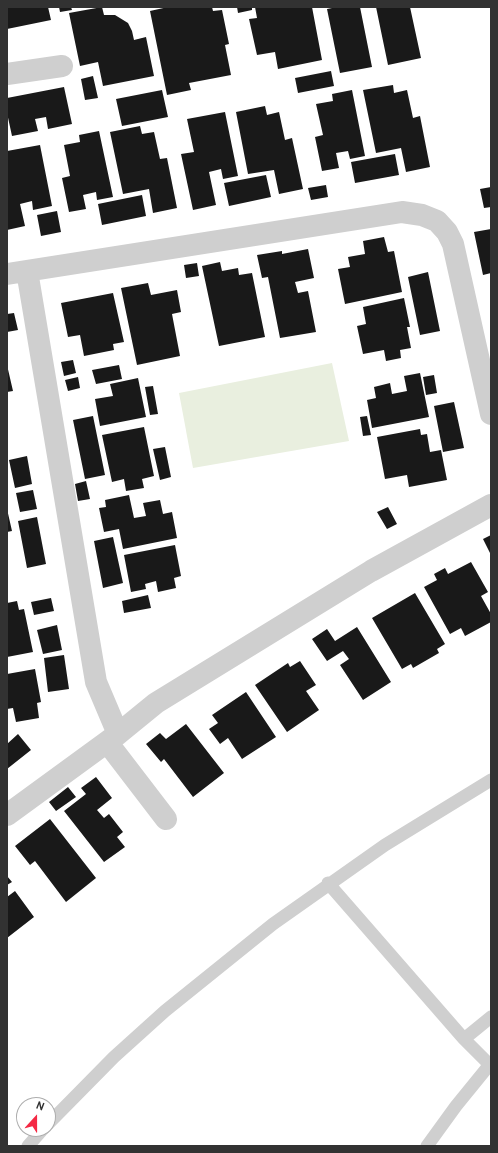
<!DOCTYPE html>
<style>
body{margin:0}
#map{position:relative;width:498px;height:1153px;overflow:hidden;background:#fff;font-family:Overpass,sans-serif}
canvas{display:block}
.frame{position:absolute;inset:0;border:8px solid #323232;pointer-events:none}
.north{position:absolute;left:16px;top:1097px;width:40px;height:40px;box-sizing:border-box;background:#fff;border:1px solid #adadad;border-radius:50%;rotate:21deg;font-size:11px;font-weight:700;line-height:16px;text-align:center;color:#323232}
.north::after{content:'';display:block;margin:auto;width:14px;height:18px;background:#f42944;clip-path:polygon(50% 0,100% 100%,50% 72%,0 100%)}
</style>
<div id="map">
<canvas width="498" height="1153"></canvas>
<div class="frame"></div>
<div class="north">N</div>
</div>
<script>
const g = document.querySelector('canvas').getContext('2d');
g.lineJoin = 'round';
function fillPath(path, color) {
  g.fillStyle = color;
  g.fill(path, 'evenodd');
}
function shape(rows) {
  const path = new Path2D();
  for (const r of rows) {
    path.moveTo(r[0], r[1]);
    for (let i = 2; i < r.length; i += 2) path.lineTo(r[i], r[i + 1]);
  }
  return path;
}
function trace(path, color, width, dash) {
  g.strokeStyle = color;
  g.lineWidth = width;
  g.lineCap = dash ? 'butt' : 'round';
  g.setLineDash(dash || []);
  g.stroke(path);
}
fillPath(shape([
 [332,363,349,441,193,468,179,393]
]), '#e9efdf');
fillPath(shape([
 [7,7,48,7,51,20,7,29],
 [59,7,71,7,72,10,60,12],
 [102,7,104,15,115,15,128,23,132,31,134,40,146,37,154,76,103,86,98,62,80,66,69,13],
 [168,7,212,7,213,11,222,10,229,44,225,45,231,75,189,83,191,90,167,95,150,11],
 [237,7,252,7,252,10,238,13],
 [255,7,312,7,322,60,278,69,275,52,257,55,249,19,257,18],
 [337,7,360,7,372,67,340,73,327,9],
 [376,7,410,7,421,58,388,65],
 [331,71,334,86,298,93,295,78],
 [93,76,98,98,85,100,81,79],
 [393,85,394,93,407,90,413,118,420,116,430,167,406,172,401,148,376,153,363,90],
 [64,87,72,124,48,129,46,117,35,119,38,131,12,136,7,113,7,98],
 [162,90,168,117,122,126,116,99],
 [352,90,365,156,350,159,348,151,336,153,339,168,322,171,315,137,323,135,316,104,333,101,332,94],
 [265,106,267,115,279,112,285,140,292,138,303,189,279,194,274,170,248,174,236,112],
 [225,112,238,176,223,179,221,169,209,172,216,205,193,210,181,154,194,152,187,119],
 [140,126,142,134,154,132,160,159,167,158,177,208,153,213,149,189,123,194,110,132],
 [99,131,113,197,97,200,96,192,83,195,86,209,69,212,62,178,70,176,64,145,80,142,79,135],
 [40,145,52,206,33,210,32,201,20,204,25,226,7,230,7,151],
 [395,154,399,175,355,183,351,162],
 [266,175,271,197,229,206,224,183],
 [326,185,328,197,311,200,308,188],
 [491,187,491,207,484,208,480,189],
 [142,195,146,216,102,225,98,204],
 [57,211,61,232,41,236,37,215],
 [491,229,491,273,483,275,474,232],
 [384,237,388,252,394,251,402,292,345,304,338,269,350,267,348,257,365,254,363,241],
 [308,249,314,278,295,282,298,293,308,291,316,332,280,338,268,277,262,278,257,255,282,251,282,254],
 [220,262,222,271,238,268,239,275,252,273,265,337,219,346,202,266],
 [197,263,199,276,186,278,184,265],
 [428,272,440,331,420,335,408,277],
 [148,283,151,295,177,290,181,312,172,314,180,356,137,365,121,288],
 [113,293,124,342,113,344,114,350,84,356,80,335,68,337,61,303],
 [404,298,410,327,407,327,411,348,400,350,401,358,386,361,384,350,363,354,357,326,366,324,363,307],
 [14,313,18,330,7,332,7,314],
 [73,360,76,373,64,376,61,362],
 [7,365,13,391,7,392],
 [119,365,122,379,96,384,92,370],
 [420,373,429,417,372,428,367,400,376,398,374,387,390,383,392,394,407,391,404,376],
 [434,375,437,393,426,395,423,377],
 [78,377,80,388,68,391,65,380],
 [138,378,146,417,100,426,95,399,113,396,110,384],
 [153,386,158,414,150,415,145,387],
 [454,402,464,448,443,452,434,406],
 [93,416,105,475,85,479,73,420],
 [367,416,371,435,363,436,360,417],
 [144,427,154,476,142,479,144,488,126,491,124,479,112,482,102,435],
 [420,429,421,435,427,434,430,452,441,450,447,480,409,487,407,475,385,479,377,437],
 [165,447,171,477,160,480,153,449],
 [27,456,32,484,15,488,9,460],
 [86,481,90,499,78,501,75,484],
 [33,490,37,509,20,512,16,493],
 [129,495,134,518,146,516,143,503,160,500,163,514,172,512,177,538,123,549,119,529,104,532,99,508,106,507,105,500],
 [388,507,397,524,387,529,377,512],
 [7,509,12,531,7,532],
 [37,517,46,564,27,568,18,521],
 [491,535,491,555,483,539],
 [113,537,123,583,103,588,94,541],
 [175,545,181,576,174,578,176,588,158,592,156,581,145,584,146,589,131,592,124,555],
 [471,562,488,592,481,596,491,614,491,622,465,636,461,628,450,634,424,587,437,580,434,574,445,568,448,574],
 [415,593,445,644,437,649,439,653,413,668,411,664,402,669,372,618],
 [148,595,151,608,124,613,122,601],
 [51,598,54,611,34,615,31,602],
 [17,601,19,610,24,609,33,652,7,657,7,603],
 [57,625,62,650,43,654,37,630],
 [357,627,391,682,363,700,340,665,349,659,343,651,327,661,312,639,327,629,335,641],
 [64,655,69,689,48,692,44,658],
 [300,661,316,685,306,691,319,710,287,732,255,685,288,663,290,667],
 [35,669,41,702,37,703,39,718,16,722,13,708,7,709,7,674],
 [246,692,276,737,242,759,228,738,220,744,209,729,218,723,212,715],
 [186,724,224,773,193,797,164,759,161,762,146,744,160,733,166,739],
 [18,734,31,750,7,769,7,744],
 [96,777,112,798,97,810,104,818,109,814,123,832,117,837,125,847,104,862,64,811,86,794,81,788],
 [68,787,76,797,56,811,49,802],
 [50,819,96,878,66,902,35,861,30,865,15,846],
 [7,876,12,882,7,885],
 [15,891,34,917,7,938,7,897]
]), '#191919');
trace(shape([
 [328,883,464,1039,491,1066],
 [464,1039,491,1017],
 [48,1124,114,1057,165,1011,273,924,385,845,491,780],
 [28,1146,43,1129],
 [427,1146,456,1106,491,1063]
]), '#cfcfcf', 13);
trace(shape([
 [7,74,62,66],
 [27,271,96,682,118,734],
 [7,274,402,212,422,215,437,221,447,232,453,244,491,414],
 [107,742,166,819],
 [7,815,118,734,156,703,371,571,491,505]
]), '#cfcfcf', 22);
</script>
